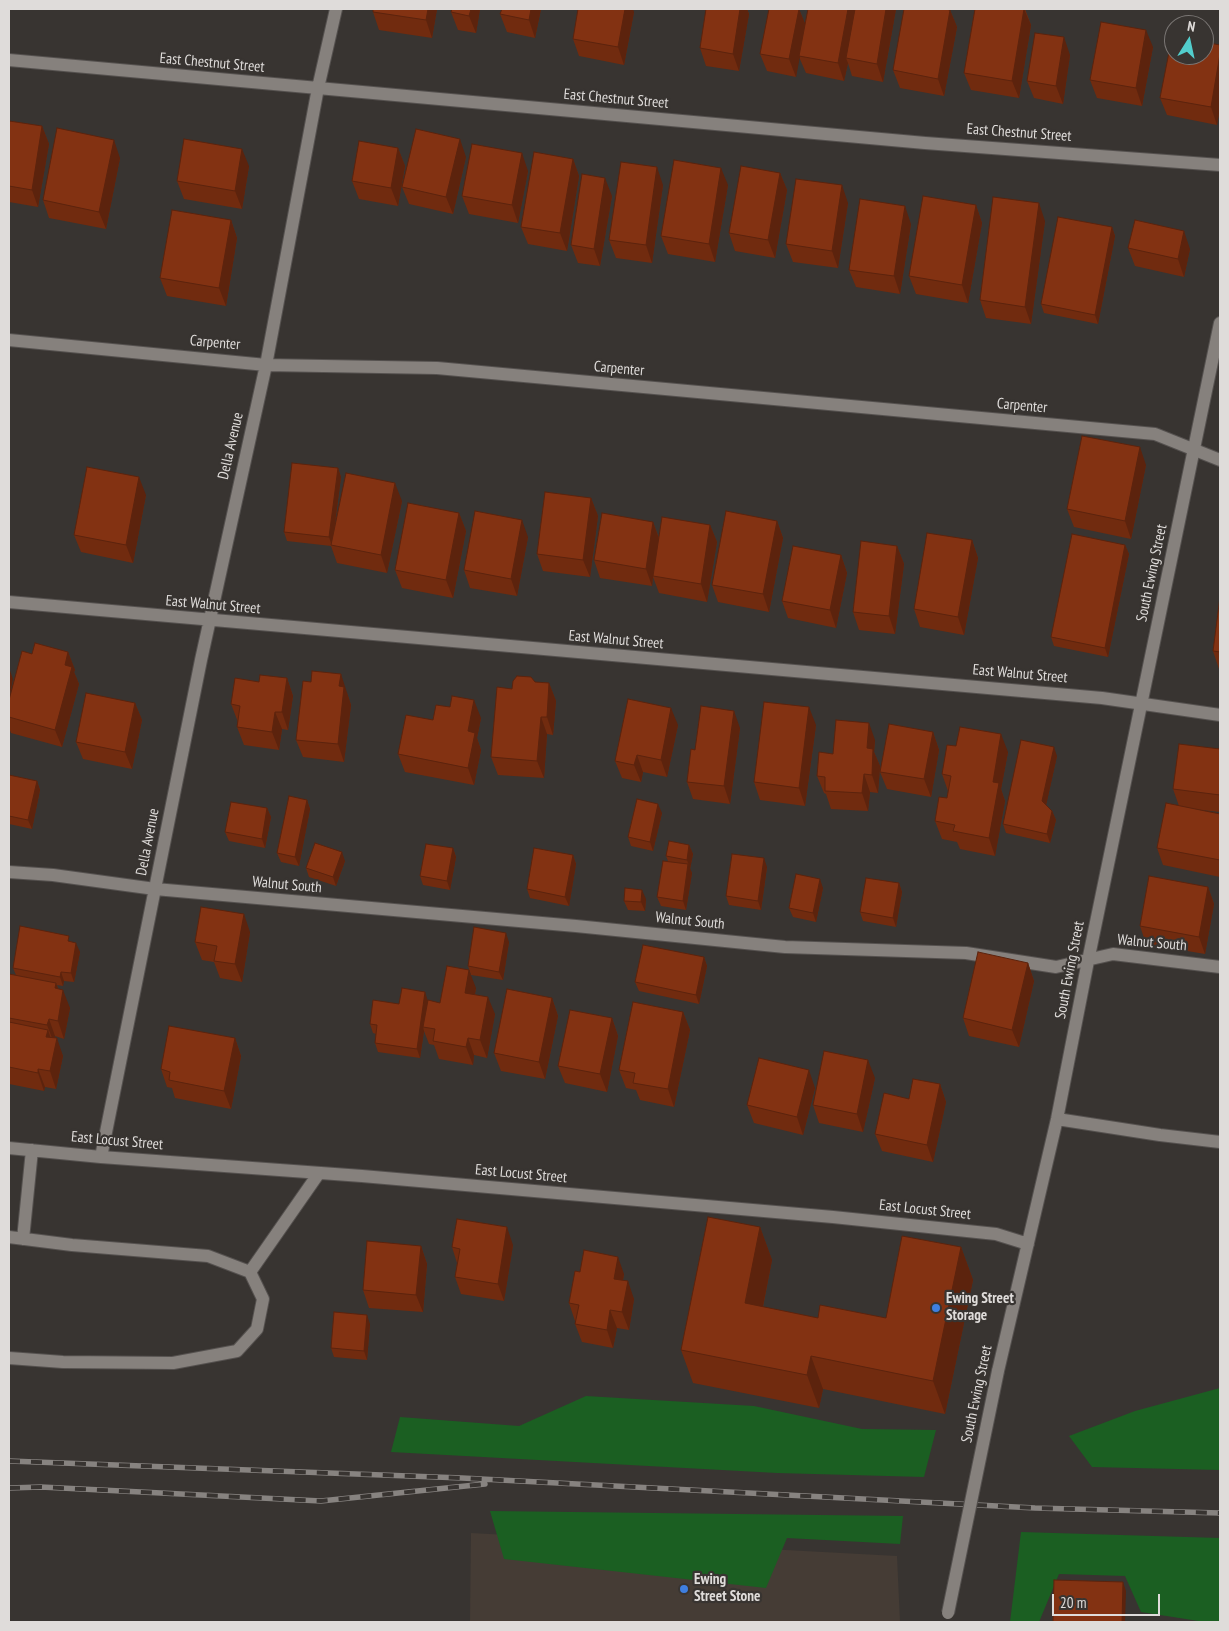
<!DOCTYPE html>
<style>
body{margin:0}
#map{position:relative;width:1229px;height:1631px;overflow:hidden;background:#383431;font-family:"PT Sans Narrow",sans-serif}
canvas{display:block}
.frame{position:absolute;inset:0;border:10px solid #dfdcda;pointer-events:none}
.north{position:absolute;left:1164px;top:15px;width:50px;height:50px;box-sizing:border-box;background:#383431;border:1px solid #7b7775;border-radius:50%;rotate:10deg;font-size:14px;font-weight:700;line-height:20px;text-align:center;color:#dfdcda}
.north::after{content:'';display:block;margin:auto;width:18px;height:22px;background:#52cdcc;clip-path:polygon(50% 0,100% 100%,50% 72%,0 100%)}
.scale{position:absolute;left:1052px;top:1594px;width:108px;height:22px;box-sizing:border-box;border:2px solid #dfdcda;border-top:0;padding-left:6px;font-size:15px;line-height:18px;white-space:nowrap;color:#dfdcda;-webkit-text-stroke:4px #383431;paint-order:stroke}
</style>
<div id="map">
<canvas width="1229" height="1631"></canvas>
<div class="frame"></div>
<div class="north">N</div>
<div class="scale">20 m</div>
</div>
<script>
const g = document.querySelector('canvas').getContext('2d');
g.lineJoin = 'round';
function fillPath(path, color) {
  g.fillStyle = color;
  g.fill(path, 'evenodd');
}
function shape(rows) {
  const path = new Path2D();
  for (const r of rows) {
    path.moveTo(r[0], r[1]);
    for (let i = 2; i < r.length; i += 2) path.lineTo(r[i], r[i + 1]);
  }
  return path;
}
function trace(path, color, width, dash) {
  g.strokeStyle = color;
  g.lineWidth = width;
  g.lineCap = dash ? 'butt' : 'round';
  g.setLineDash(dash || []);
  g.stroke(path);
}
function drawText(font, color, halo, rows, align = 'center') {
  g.font = font + ' "PT Sans Narrow",sans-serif';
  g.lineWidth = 4.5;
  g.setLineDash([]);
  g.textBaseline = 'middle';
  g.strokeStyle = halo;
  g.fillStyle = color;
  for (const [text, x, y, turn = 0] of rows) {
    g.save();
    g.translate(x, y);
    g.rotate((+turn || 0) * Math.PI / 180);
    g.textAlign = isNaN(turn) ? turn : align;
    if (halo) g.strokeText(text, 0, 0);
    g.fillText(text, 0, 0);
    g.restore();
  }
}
fillPath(shape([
 [471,1533,897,1556,900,1622,470,1622]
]), '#453c35');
fillPath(shape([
 [1220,1388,1220,1470,1092,1467,1069,1436,1135,1411],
 [586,1396,754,1406,862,1429,936,1430,924,1477,777,1473,391,1452,400,1417,519,1426],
 [490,1511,903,1516,900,1544,787,1538,766,1588,504,1559],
 [1021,1532,1220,1538,1220,1622,1205,1622,1141,1612,1125,1576,1059,1574,1039,1622,1010,1622]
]), '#1b5f22');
const minor = shape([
 [9,60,925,143,1220,165],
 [9,340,266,365,437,368,1155,434,1220,460],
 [9,602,1102,698,1220,715],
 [9,872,53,875,155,889,576,926,785,947,966,953,1056,967,1113,954,1220,967],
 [1057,1119,1160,1135,1220,1142],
 [9,1148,101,1157,362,1176,833,1217,996,1234,1028,1244],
 [101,1157,201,660,266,365,318,88,336,9],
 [9,1237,72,1245,208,1256,250,1272,263,1299,257,1329,237,1351,173,1363,63,1362,9,1358],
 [23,1239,32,1150],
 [250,1272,319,1173],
 [998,1371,1057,1119,1088,961,1220,323]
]);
trace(minor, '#55514f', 14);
trace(minor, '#86817d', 12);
const rail = shape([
 [9,1461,462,1478,1035,1508,1220,1513],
 [9,1488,41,1487,321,1501,485,1484]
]);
trace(rail, '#878380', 5.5);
trace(rail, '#383431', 4, [11]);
const minorBridge = shape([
 [948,1613,998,1371]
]);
trace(minorBridge, '#55514f', 14, []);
trace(minorBridge, '#86817d', 12);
fillPath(shape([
 [437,9,432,38,379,30,373,12],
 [452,9,480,9,476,33,458,30,451,12],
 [502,9,541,9,535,38,507,32,500,14],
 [740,9,747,9,749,14,739,71,706,66,700,48],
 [769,9,799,9,805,24,896,9,883,82,852,76,848,63,844,81,806,73,799,57,796,77,767,71,760,54],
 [975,9,1025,9,1031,25,1019,98,971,90,964,73],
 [950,10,957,27,944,96,900,88,893,70],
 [634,12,624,65,579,56,573,39],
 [1220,45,1220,107,1217,125,1167,115,1160,98],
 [1153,47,1142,106,1097,98,1090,80],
 [1070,55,1063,104,1034,98,1027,81],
 [9,121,42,126,49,144,38,207,9,202],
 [398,148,405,166,398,206,359,199,352,181],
 [466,157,453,214,409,204,402,187],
 [120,158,106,229,49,218,43,200],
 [573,159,579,176,567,251,528,244,521,227],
 [249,166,242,209,184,199,177,181],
 [528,171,518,223,469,214,462,196],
 [780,173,787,190,775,258,735,251,729,233],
 [663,185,652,263,616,258,609,240],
 [728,185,715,262,668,254,661,236],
 [612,196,600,266,578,263,571,245],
 [848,203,838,268,793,262,786,244],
 [976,205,982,223,968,303,916,294,909,276],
 [231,220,237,238,226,306,167,296,160,278],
 [1045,221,1031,324,986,318,980,300],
 [911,224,900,294,856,287,849,270],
 [1112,227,1115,236,1098,324,1044,313,1041,304],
 [1128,248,1190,249,1184,277,1135,266],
 [1146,465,1131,539,1074,527,1067,509],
 [338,468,341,477,334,531,402,501,387,573,337,563,331,546,287,541,284,532],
 [146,495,133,563,81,552,74,535],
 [591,498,598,516,590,577,543,571,537,554],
 [459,513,466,531,453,598,402,588,395,570],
 [777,521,783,538,769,612,718,602,712,585],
 [653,522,659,538,710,525,717,542,707,602,659,593,653,577,652,586,600,578,594,560],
 [528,537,517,596,470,588,464,570],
 [972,540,978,558,964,635,920,627,914,609],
 [1125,545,1129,554,1108,657,1054,646,1051,637],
 [897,546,904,564,895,634,859,630,853,612],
 [841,555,847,573,836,628,788,618,782,601],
 [1220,598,1220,669,1219,669,1213,651],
 [68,652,75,670,74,672,79,684,62,747,11,733,9,728,9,700,32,654],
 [287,678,293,696,288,730,282,729,279,750,244,745,237,727,238,722,231,704,259,682],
 [535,682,549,683,556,701,553,735,547,734,544,778,498,775,491,757,512,689],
 [347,692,347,693,351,705,344,762,303,757,296,740],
 [135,703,142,720,132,769,83,759,76,742],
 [481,718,477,738,481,750,474,785,405,772,398,754,433,720],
 [678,725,667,777,643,772,641,782,622,778,615,761],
 [816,725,805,806,760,800,754,782],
 [740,728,730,804,693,799,687,782,695,750],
 [933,732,939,750,931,797,887,789,880,772],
 [875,740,874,752,880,766,878,793,870,792,868,811,831,809,826,794,824,793,817,776,833,754],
 [956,746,1008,752,1001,789,1005,801,995,856,960,849,957,842,942,839,935,821,947,798,948,791,942,774],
 [1220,749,1220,812,1192,809,1220,814,1220,877,1163,865,1157,848,1179,806,1173,789],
 [1057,756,1046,805,1052,811,1056,820,1050,843,1006,833,1003,824],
 [9,775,37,781,40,790,32,829,9,824],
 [307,800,310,809,299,866,281,862,277,853],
 [267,808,271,817,265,848,229,841,225,832],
 [662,813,653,851,631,846,628,837],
 [689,845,693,854,690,869,692,873,686,910,661,906,657,897,668,861,666,856],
 [453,848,456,857,450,890,423,885,420,876],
 [573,855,576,864,569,906,530,898,527,889],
 [345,861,336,886,309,877,306,868],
 [767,867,761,910,729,905,726,896],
 [899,883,902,892,896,927,863,921,860,912],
 [1208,887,1214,904,1205,954,1146,944,1140,926],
 [823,888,816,922,793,917,789,908],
 [646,899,645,911,628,910,624,901],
 [250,932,242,982,220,978,214,962,202,960,195,942],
 [71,942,80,952,74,982,64,981,63,986,57,985,58,989,70,1008,64,1039,55,1036,55,1038,63,1056,56,1089,45,1087,44,1091,9,1084,9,974,16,975,13,968],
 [509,942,503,980,471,975,468,966],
 [704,957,707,966,699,1004,639,991,635,982],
 [1028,963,1034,981,1019,1047,969,1036,963,1018],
 [476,988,475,994,495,1014,487,1058,474,1055,473,1065,439,1059,434,1045,429,1044,424,1031,420,1058,378,1052,375,1043,376,1034,373,1033,370,1024,399,1004,440,1003],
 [552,998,558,1016,545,1079,501,1071,494,1053],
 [683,1012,690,1030,674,1107,640,1100,636,1090,626,1088,619,1070],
 [612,1018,618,1036,607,1092,565,1083,558,1066],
 [235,1038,241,1056,231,1109,175,1098,172,1088,167,1087,161,1069],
 [875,1078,863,1132,819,1123,813,1105],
 [940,1084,946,1102,933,1162,882,1151,875,1134],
 [815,1088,803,1135,754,1123,747,1105],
 [760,1227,772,1260,763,1307,818,1318,886,1318,961,1247,973,1280,945,1414,823,1389,819,1408,693,1383,681,1350],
 [513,1245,504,1301,461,1294,455,1277,457,1263,452,1247],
 [421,1246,427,1264,423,1312,369,1308,363,1290],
 [580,1272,624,1274,623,1280,634,1299,629,1330,617,1328,613,1348,582,1342,575,1324,576,1321,575,1321,569,1303],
 [370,1324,367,1360,334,1357,331,1348]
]), '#712b0f');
fillPath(shape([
 [428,9,437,9,432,38,426,20],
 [471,9,480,9,476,33,469,16],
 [531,9,541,9,535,38,529,20],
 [625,9,633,9,634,12,624,65,618,47],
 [740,9,747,9,749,14,739,71,733,54],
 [799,9,806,26,796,77,789,59],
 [848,9,858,9,846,58,848,63,844,81,838,63],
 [886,9,896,9,883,82,877,64],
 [1024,9,1031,25,1019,98,1012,81],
 [950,10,957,27,944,96,938,79],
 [1146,30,1153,47,1142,106,1136,88],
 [1064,37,1070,55,1063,104,1056,86],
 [1220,54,1220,107,1217,125,1211,107],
 [42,126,49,144,38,207,32,190],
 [460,139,466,157,453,214,446,197],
 [114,140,120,158,106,229,99,212],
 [398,148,405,166,398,206,391,188],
 [242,149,249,166,242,209,235,191],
 [522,153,528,171,518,223,512,205],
 [573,159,579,176,567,251,560,233],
 [657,167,663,185,652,263,646,245],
 [721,168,728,185,715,262,709,244],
 [780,173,787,190,775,258,768,240],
 [605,178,612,196,600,266,594,249],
 [842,185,848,203,838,268,832,251],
 [1039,203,1045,221,1031,324,1025,307],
 [976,205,982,223,968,303,962,285],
 [905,206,911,224,900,294,894,276],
 [231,220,237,238,226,306,219,288],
 [1112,227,1115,236,1098,324,1095,315],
 [1184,231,1190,249,1184,277,1178,259],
 [1140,447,1146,465,1131,539,1125,521],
 [338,468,341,477,332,546,329,537],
 [139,477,146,495,133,563,126,545],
 [395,483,402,501,387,573,381,555],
 [591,498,598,516,590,577,583,560],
 [459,513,466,531,453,598,446,580],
 [522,520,528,537,517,596,511,579],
 [777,521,783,538,769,612,763,594],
 [653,522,659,539,653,576,653,577,652,586,646,569],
 [710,525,717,542,707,602,701,584],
 [972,540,978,558,964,635,958,617],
 [1125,545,1129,554,1108,657,1105,648],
 [897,546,904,564,895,634,889,616],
 [841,555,847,573,836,628,830,610],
 [68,652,75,670,74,672,79,684,62,747,55,730,65,665],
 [9,668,13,679,9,699],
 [341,674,351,705,344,762,338,744,339,686],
 [287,678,293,696,288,730,282,712],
 [549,683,556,701,553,735,547,717],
 [474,700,481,718,477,738,481,750,474,785,468,768,468,731],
 [135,703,142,720,132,769,125,752],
 [809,707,816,725,805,806,799,788],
 [671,708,678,725,667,777,661,760],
 [734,711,740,728,730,804,724,786],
 [275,712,282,729,279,750,272,732],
 [541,717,547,734,544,778,537,761],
 [869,723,875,740,874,752,880,766,878,793,872,775,867,748],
 [933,732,939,750,931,797,924,779],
 [1001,734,1008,752,1001,789,1005,801,995,856,989,838,993,782],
 [1054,747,1057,756,1045,810,1042,801],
 [637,755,643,772,641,782,634,765],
 [864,774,870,792,868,811,862,793],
 [37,781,40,790,32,829,28,820],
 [307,800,310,809,299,866,295,857],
 [658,804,662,813,653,851,650,842],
 [267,808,271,817,265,848,262,839],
 [1052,811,1056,820,1050,843,1047,834],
 [689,845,693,854,690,869,687,860],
 [453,848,456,857,450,890,447,881],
 [342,852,345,861,336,886,333,877],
 [573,855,576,864,569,906,565,897],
 [764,858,767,867,761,910,758,901],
 [688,864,692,873,686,910,683,901],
 [820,879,823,888,816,922,813,913],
 [899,883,902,892,896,927,893,918],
 [1208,887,1214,904,1205,954,1199,937],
 [642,890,646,899,645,911,641,902],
 [244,914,250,932,242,982,235,964],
 [506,933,509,942,503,980,499,972],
 [76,943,80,952,74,982,71,973],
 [704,957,707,966,699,1004,696,995],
 [1028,963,1034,981,1019,1047,1012,1030],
 [469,970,476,988,472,1010,465,993],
 [61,972,64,981,63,986,60,977],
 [56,983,62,999,63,990,70,1008,64,1039,58,1021,55,988],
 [425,992,428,1001,423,1027,424,1031,420,1058,417,1049],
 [488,997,495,1014,487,1058,480,1040],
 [552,998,558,1016,545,1079,539,1062],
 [683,1012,690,1030,674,1107,668,1089],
 [612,1018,618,1036,607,1092,600,1074],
 [49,1019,55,1036,54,1043,47,1025],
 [48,1030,54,1048,46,1037],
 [57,1038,63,1056,56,1089,50,1071],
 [235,1038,241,1056,231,1109,224,1091],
 [468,1038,474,1055,473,1065,466,1047],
 [868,1060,875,1078,863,1132,857,1114],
 [38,1069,45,1087,44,1091,38,1073],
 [809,1070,815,1088,803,1135,797,1117],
 [940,1084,946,1102,933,1162,927,1145],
 [507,1227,513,1245,504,1301,498,1284],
 [760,1227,772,1260,757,1336,745,1303],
 [421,1246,427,1264,423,1312,416,1295],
 [961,1247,973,1280,945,1414,933,1381],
 [618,1257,624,1274,620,1296,614,1279],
 [628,1281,634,1299,629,1330,622,1312],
 [610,1310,617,1328,613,1348,607,1330],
 [367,1315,370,1324,367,1360,364,1351],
 [811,1356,823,1389,819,1408,807,1375],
 [1123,1582,1126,1591,1125,1622,1122,1622]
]), '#5c230d');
const building = shape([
 [373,9,428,9,426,20,373,12,373,9],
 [452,9,471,9,469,16,451,12,452,9],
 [502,9,531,9,529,20,500,14,502,9],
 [578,9,625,9,618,47,573,39,578,9],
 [706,9,740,9,733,54,700,48,706,9],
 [769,9,799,9,789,59,760,54,769,9],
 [808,9,848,9,838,63,799,56,808,9],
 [855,9,886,9,877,64,846,58,855,9],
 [904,9,945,9,950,10,938,79,893,70,904,9],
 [975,9,1024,9,1012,81,964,73,975,9],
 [1101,22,1146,30,1136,88,1090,80,1101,22],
 [1035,33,1064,37,1056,86,1027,81,1035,33],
 [1172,37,1174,37,1174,55,1204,55,1204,42,1220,45,1220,54,1211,107,1160,98,1172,37],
 [9,121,42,126,32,190,9,186,9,121],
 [57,128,114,140,99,212,43,200,57,128],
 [416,129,460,139,446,197,402,187,416,129],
 [184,139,242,149,235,191,177,181,184,139],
 [359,141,398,148,391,188,352,181,359,141],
 [472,144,522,153,512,205,462,196,472,144],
 [534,152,573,159,560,233,521,227,534,152],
 [674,160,721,168,709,244,661,236,674,160],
 [621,162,657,167,646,245,609,240,621,162],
 [741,166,780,173,768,240,729,233,741,166],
 [582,174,605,178,594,249,571,245,582,174],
 [796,179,842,185,832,251,786,244,796,179],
 [923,196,976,205,962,285,909,276,923,196],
 [993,197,1039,203,1025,307,980,300,993,197],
 [860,199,905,206,894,276,849,270,860,199],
 [172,210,231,220,219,288,160,278,172,210],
 [1058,217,1112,227,1095,315,1041,304,1058,217],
 [1135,220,1184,231,1178,259,1128,248,1135,220],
 [1082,436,1140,447,1125,521,1067,509,1082,436],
 [292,463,338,468,329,537,284,532,292,463],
 [87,467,139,477,126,545,74,535,87,467],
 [346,473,395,483,381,555,331,545,346,473],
 [545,492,591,498,583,560,537,554,545,492],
 [408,503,459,513,446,580,395,570,408,503],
 [475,511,522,520,511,579,464,570,475,511],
 [726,511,777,521,763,594,712,585,726,511],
 [602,513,653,522,646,569,594,560,602,513],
 [662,517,710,525,701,584,653,576,662,517],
 [927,533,972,540,958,617,914,609,927,533],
 [1072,534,1125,545,1105,648,1051,637,1072,534],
 [861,541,897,546,889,616,853,612,861,541],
 [793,546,841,555,830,610,782,601,793,546],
 [1220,597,1220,652,1213,651,1220,597],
 [35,643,68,652,65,665,72,667,55,730,9,717,9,700,22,651,32,654,35,643],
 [312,671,341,674,339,686,344,687,338,744,296,740,303,681,311,682,312,671],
 [260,675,287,678,282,712,275,712,272,732,237,727,240,706,231,704,235,678,259,682,260,675],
 [517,676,531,677,535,682,549,683,547,717,541,717,537,761,491,757,497,687,512,689,513,681,517,676],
 [86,693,135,703,125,752,76,742,86,693],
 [452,696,474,700,468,731,475,733,468,768,398,754,406,715,433,720,436,705,450,707,452,696],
 [628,699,671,708,661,760,637,755,634,765,615,761,628,699],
 [764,702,809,707,799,788,754,782,764,702],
 [701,706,734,711,724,786,687,782,691,749,695,750,701,706],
 [836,720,869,723,867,748,873,749,872,775,864,774,862,793,825,791,825,777,817,776,819,752,833,754,836,720],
 [889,724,933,732,924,779,880,772,889,724],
 [960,727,1001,734,993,782,999,783,989,838,953,831,955,825,935,821,939,797,947,798,951,776,942,774,947,745,956,746,960,727],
 [1021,740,1054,747,1042,801,1052,811,1047,834,1003,824,1021,740],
 [1179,744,1220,749,1220,795,1173,789,1179,744],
 [9,775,37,781,28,820,9,816,9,775],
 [289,796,307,800,295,857,277,853,289,796],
 [637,799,658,804,650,842,628,837,637,799],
 [231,802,267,808,262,839,225,832,231,802],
 [1166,803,1220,814,1220,860,1157,848,1166,803],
 [669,841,689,845,687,860,666,856,669,841],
 [315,843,342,852,333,877,306,868,315,843],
 [426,844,453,848,447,881,420,876,426,844],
 [534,848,573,855,565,897,527,889,534,848],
 [732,854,764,858,758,901,726,896,732,854],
 [663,861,688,864,683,901,657,897,663,861],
 [796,874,820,879,813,913,789,908,796,874],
 [1149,876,1208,887,1199,937,1140,926,1149,876],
 [866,878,899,883,893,918,860,912,866,878],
 [625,888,642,890,641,902,624,901,625,888],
 [201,907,244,914,235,964,214,961,217,946,195,942,201,907],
 [20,926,69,936,68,941,76,943,71,973,61,972,60,977,13,968,20,926],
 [474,927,506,933,499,972,468,966,474,927],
 [643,945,704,957,696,995,635,982,643,945],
 [978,952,1028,963,1012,1030,963,1018,978,952],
 [447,966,469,970,465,993,488,997,480,1040,468,1038,466,1047,433,1041,435,1029,423,1027,428,1000,440,1003,447,966],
 [9,974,56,983,55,988,63,990,58,1021,49,1019,47,1025,9,1018,9,974],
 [402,988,425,992,417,1049,375,1043,377,1025,370,1024,373,1000,399,1004,402,988],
 [507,989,552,998,539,1062,494,1053,507,989],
 [633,1002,683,1012,668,1089,633,1083,635,1073,619,1070,633,1002],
 [570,1010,612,1018,600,1074,558,1066,570,1010],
 [9,1022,48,1030,46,1037,57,1038,50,1071,38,1069,38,1073,9,1067,9,1022],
 [169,1026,235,1038,224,1091,169,1080,170,1072,161,1069,169,1026],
 [824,1051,868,1060,857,1114,813,1105,824,1051],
 [759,1058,809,1070,797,1117,747,1105,759,1058],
 [913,1079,940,1084,927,1145,875,1134,884,1093,909,1099,913,1079],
 [708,1217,760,1227,745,1303,818,1318,820,1305,886,1318,902,1236,961,1247,933,1381,811,1356,807,1375,681,1350,708,1217],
 [457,1219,507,1227,498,1284,455,1277,460,1249,452,1247,457,1219],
 [367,1241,421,1246,416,1295,363,1290,367,1241],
 [584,1250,618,1257,614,1279,628,1281,622,1312,610,1310,607,1330,575,1324,579,1305,569,1303,575,1271,580,1272,584,1250],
 [334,1312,367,1315,364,1351,331,1348,334,1312],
 [1054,1580,1123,1582,1122,1622,1053,1622,1054,1580]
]);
fillPath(building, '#833212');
trace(building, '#5c230d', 1);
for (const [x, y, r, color] of [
 [936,1308,5,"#3f7fe0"],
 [684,1589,5,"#3f7fe0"]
]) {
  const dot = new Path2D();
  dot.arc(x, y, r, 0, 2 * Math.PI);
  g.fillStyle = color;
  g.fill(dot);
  trace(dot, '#383431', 2);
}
drawText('15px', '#dfdcda', '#383431', [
 ["East Chestnut Street",212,63,5],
 ["East Chestnut Street",616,99,5],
 ["East Chestnut Street",1019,133,4],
 ["Carpenter",215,343,5],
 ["Carpenter",619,369,5],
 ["Carpenter",1022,406,5],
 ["Della Avenue",231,446,-77],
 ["South Ewing Street",1152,573,-78],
 ["East Walnut Street",213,605,5],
 ["East Walnut Street",616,640,5],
 ["East Walnut Street",1020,674,5],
 ["Della Avenue",148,842,-79],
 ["Walnut South",287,885,5],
 ["Walnut South",690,921,6],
 ["Walnut South",1152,943,5],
 ["South Ewing Street",1070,970,-79],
 ["East Locust Street",117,1141,5],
 ["East Locust Street",521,1174,5],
 ["East Locust Street",925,1210,6],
 ["South Ewing Street",977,1394,-78]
]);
drawText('bold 15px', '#dfdcda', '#383431', [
 ["Ewing Street",946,1299],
 ["Storage",946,1316],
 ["Ewing",694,1580],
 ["Street Stone",694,1597]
], 'left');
</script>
